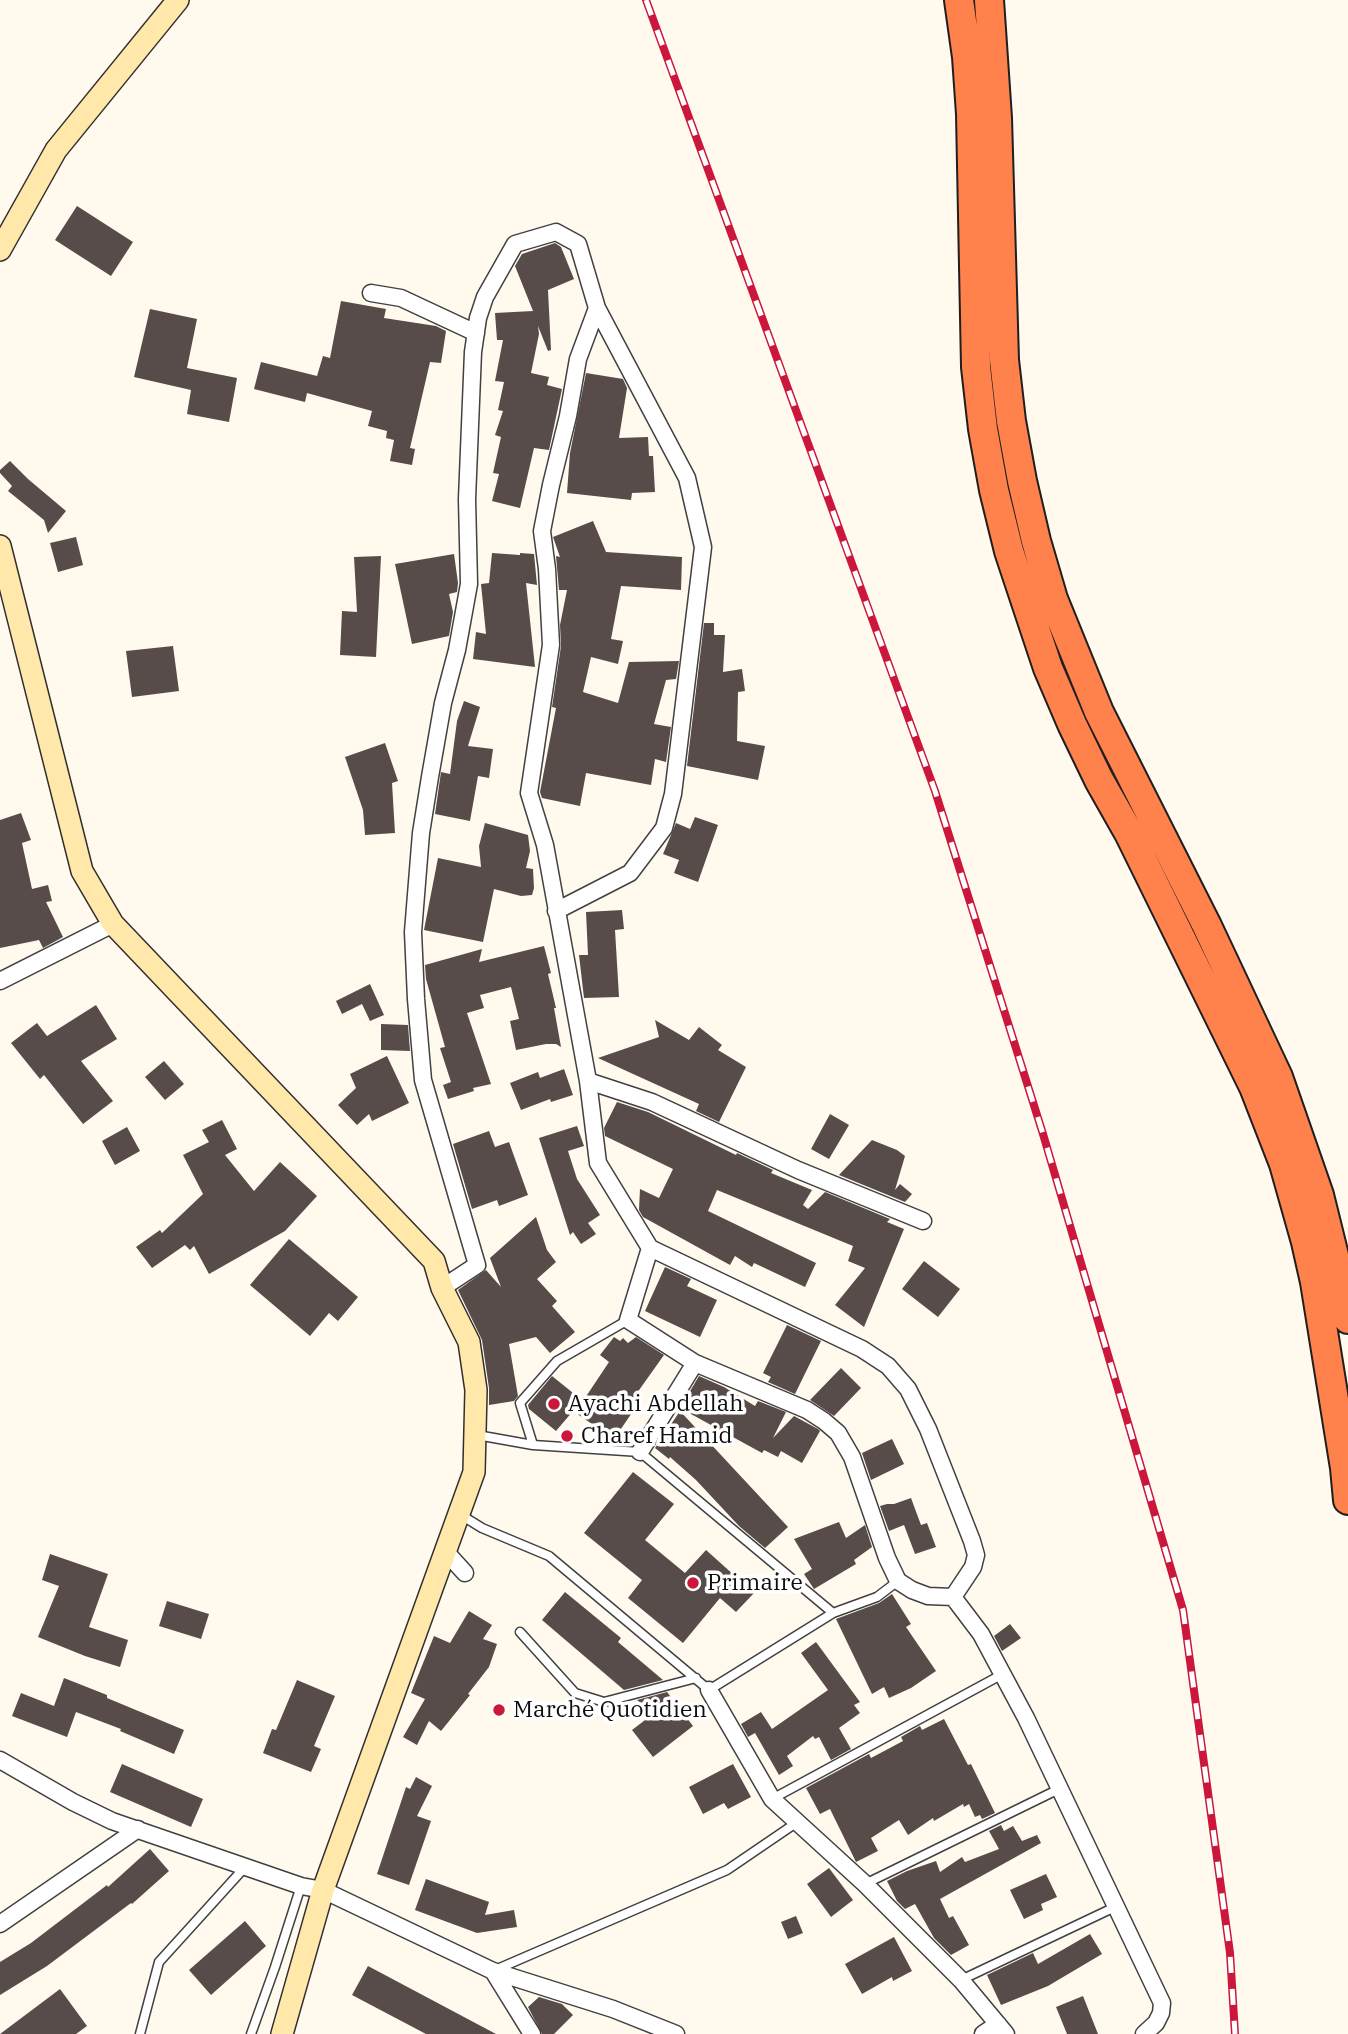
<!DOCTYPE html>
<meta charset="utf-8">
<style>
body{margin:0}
canvas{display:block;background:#fff9ee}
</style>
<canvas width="1348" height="2034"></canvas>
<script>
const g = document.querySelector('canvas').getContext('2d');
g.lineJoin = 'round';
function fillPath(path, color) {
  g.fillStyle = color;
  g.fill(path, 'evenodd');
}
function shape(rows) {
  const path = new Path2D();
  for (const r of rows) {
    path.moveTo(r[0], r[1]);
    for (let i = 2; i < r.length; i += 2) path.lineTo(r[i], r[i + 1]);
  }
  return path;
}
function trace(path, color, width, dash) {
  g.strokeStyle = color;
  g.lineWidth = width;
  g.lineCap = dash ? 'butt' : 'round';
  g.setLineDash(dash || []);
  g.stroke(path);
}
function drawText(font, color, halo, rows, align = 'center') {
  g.font = font + ' "IBM Plex Serif",serif';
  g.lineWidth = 7;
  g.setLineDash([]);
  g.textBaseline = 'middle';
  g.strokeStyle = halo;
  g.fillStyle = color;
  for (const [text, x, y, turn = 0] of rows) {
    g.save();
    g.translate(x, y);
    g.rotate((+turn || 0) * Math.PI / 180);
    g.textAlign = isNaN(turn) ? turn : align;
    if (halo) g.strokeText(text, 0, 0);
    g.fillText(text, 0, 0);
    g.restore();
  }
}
fillPath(shape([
 [77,206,133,242,111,276,55,240],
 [555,243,561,247,574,279,548,290,551,350,548,351,538,326,539,334,531,373,549,377,547,385,562,389,549,450,534,448,520,508,492,501,499,474,493,473,501,437,495,435,503,411,498,410,504,382,495,381,503,340,497,340,495,313,533,311,515,266,522,254],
 [341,301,386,309,384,318,436,326,446,331,441,363,430,362,410,448,415,449,412,465,390,461,394,440,386,438,387,431,368,426,372,411,307,393,305,402,254,389,261,362,317,376,323,356,330,358],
 [150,309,197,319,187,368,237,378,229,422,187,414,191,390,134,377],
 [586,373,623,379,627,388,619,438,648,437,649,456,653,456,655,492,632,493,631,500,567,493,570,453],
 [10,461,28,479,66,511,48,533,44,520,8,491,12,486,0,473,0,470],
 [593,521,606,552,682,557,681,590,621,586,611,639,623,641,618,664,591,657,583,692,618,703,629,662,679,661,676,679,666,680,654,724,671,727,666,762,655,759,651,785,586,773,580,806,542,798,540,792,556,708,552,707,561,646,560,625,567,590,559,590,556,556,560,557,553,537],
 [76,537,83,565,58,572,50,543],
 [492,553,520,555,520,553,534,554,537,585,526,583,535,667,473,659,476,632,486,634,481,584,489,583],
 [454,554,458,583,457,592,449,594,453,612,449,636,412,644,395,564],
 [381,556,376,657,340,655,342,611,357,612,354,557],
 [704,623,714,623,714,635,725,635,723,672,742,669,745,691,738,692,737,741,765,746,758,780,687,766],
 [173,646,179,691,132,697,126,651],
 [464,701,480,707,468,746,493,749,489,778,478,776,470,821,435,814,441,772,450,774,457,721],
 [385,743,398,781,392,783,395,833,365,835,363,810,345,757],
 [21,813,31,840,22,843,32,889,48,885,52,901,46,902,63,937,43,948,39,940,0,948,0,820],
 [695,817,718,825,698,882,674,873,679,860,663,854,676,823,690,829],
 [485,823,528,835,530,851,526,868,533,869,534,888,532,895,521,896,494,889,483,942,424,930,438,858,481,867,479,846],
 [622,910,624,929,615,930,619,997,584,998,579,955,588,955,586,912],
 [544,946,551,973,548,974,556,1008,554,1008,561,1047,556,1044,546,1044,516,1050,510,1021,519,1019,511,987,480,995,484,1008,467,1013,491,1084,473,1088,474,1091,448,1099,443,1085,451,1082,440,1048,445,1047,426,979,425,965,482,949,479,962],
 [370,984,384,1015,370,1021,362,1004,342,1014,336,1001],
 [96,1005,117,1039,81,1061,113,1101,83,1124,44,1075,40,1079,11,1043,37,1023,47,1036],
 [655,1020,689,1040,699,1027,722,1045,718,1050,746,1067,719,1122,696,1111,699,1104,598,1058,659,1037],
 [381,1024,408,1025,410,1051,381,1050],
 [387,1056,409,1103,372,1121,369,1114,357,1125,338,1105,356,1088,350,1074],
 [164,1061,184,1084,165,1100,145,1077],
 [564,1069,573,1095,551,1102,550,1099,521,1110,510,1083,538,1072,540,1078],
 [617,1102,648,1112,736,1155,737,1153,773,1170,771,1173,812,1190,803,1205,808,1209,825,1192,890,1219,887,1222,904,1229,864,1327,835,1305,865,1268,848,1261,853,1246,717,1190,708,1211,816,1263,805,1287,754,1263,752,1267,735,1256,730,1265,643,1217,639,1210,640,1189,659,1198,673,1169,605,1136,604,1128],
 [830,1114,849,1125,829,1159,811,1149],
 [222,1120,237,1149,225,1155,254,1191,280,1162,317,1196,285,1231,209,1274,194,1246,190,1250,185,1245,152,1268,136,1247,160,1230,162,1233,203,1194,183,1155,209,1142,202,1130],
 [577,1126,584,1146,568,1151,577,1179,600,1215,588,1223,596,1234,581,1244,573,1232,570,1235,539,1138],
 [127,1127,140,1151,115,1165,102,1141],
 [489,1131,495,1147,509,1142,528,1195,499,1206,497,1200,472,1209,453,1144],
 [872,1140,897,1150,905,1156,895,1190,900,1184,912,1194,905,1202,839,1175],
 [536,1217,547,1250,556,1262,537,1279,557,1301,552,1306,575,1332,550,1353,536,1337,509,1344,518,1396,514,1401,489,1405,489,1388,482,1340,458,1290,486,1270,501,1287,490,1258],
 [289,1239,358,1297,338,1321,329,1313,310,1336,250,1285],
 [924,1261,960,1289,938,1317,902,1289],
 [665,1267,691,1279,687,1286,717,1300,700,1337,645,1311],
 [787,1325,821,1341,795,1394,768,1382,771,1377,763,1373],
 [614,1337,620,1341,623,1338,628,1343,636,1337,664,1355,632,1400,638,1404,614,1439,573,1411,556,1431,529,1409,528,1405,552,1376,583,1401,609,1362,600,1355],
 [841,1368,861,1388,834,1416,810,1400],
 [699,1376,724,1387,755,1406,758,1401,786,1412,773,1438,794,1416,818,1429,820,1431,802,1463,781,1451,778,1457,764,1450,762,1453,680,1408],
 [680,1411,788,1527,765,1548,739,1526,696,1480,670,1457,669,1459,655,1448],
 [892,1439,904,1464,871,1480,862,1453],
 [633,1472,674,1504,645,1540,685,1573,706,1550,754,1593,736,1612,720,1598,683,1643,628,1598,642,1580,584,1533],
 [911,1498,921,1525,927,1523,936,1547,915,1554,904,1525,889,1531,880,1506,887,1504,894,1504],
 [839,1522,846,1538,865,1525,872,1547,854,1560,856,1564,814,1589,804,1574,812,1569,794,1539],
 [50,1554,108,1574,89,1627,128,1640,120,1667,85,1656,38,1637,59,1586,42,1580],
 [565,1592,621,1638,618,1642,663,1680,624,1690,542,1620],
 [892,1594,911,1624,906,1627,936,1671,911,1688,889,1698,884,1687,872,1694,836,1619,879,1603],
 [167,1601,209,1614,201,1639,159,1626],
 [469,1611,492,1625,483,1639,497,1644,489,1667,468,1694,470,1695,441,1731,429,1721,417,1745,403,1737,425,1699,411,1693,434,1636,450,1643],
 [1010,1624,1021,1638,1002,1651,994,1636],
 [816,1642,860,1702,854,1705,860,1713,839,1728,851,1749,831,1760,819,1737,815,1739,813,1736,787,1756,793,1766,779,1775,755,1733,748,1737,741,1724,761,1712,772,1729,828,1690,801,1653],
 [64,1678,107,1695,107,1698,184,1730,174,1754,120,1731,121,1729,76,1712,67,1737,12,1716,21,1693,54,1706],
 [297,1680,335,1696,314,1746,321,1749,311,1772,263,1753,272,1729,276,1730],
 [667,1692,693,1726,653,1757,632,1730,653,1714,637,1700],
 [944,1719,968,1765,971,1764,995,1813,982,1819,980,1815,975,1817,969,1804,964,1807,963,1804,934,1821,933,1818,908,1835,899,1820,871,1838,878,1851,856,1862,830,1809,820,1814,806,1788,869,1754,871,1758,903,1741,901,1737,920,1726,922,1730],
 [122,1764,203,1799,191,1827,110,1792],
 [733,1764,751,1797,728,1809,724,1803,703,1814,689,1787],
 [416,1777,432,1786,417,1816,431,1821,409,1885,377,1874,406,1787,410,1789],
 [1001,1825,1004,1831,1013,1826,1022,1841,1037,1835,1041,1843,940,1899,949,1918,953,1916,969,1945,951,1955,934,1938,915,1904,905,1909,897,1901,887,1881,907,1871,936,1861,940,1872,962,1857,965,1862,999,1849,989,1831],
 [150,1849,169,1871,132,1904,131,1903,47,1966,0,1995,0,1962,31,1943,107,1885,108,1887],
 [829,1868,853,1900,831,1917,807,1884],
 [1046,1874,1057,1897,1041,1904,1043,1910,1024,1919,1010,1890],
 [426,1879,489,1902,485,1915,514,1910,517,1927,477,1933,415,1910],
 [796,1916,803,1933,788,1939,781,1922],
 [245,1921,266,1946,211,1995,189,1970],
 [1090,1934,1102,1954,1048,1986,1001,2005,987,1975,1033,1953,1038,1964],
 [894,1937,912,1971,893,1981,892,1977,862,1994,845,1964],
 [368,1966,496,2034,426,2034,352,1995],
 [60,1989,87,2026,76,2034,0,2034],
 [1083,1996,1098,2034,1067,2034,1056,2007],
 [539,1997,562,2004,573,2015,554,2034,542,2034,528,2007]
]), '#574c49');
const lane = shape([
 [477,1435,533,1445,520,1403,557,1361,628,1320],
 [533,1445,640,1452,833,1613],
 [461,1515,482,1528,549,1556,709,1690,833,1613,877,1597,898,1581],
 [520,1632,575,1693,604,1702,696,1678],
 [772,1799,1001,1675],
 [865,1884,1059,1789],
 [495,1970,727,1870,796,1823],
 [961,1980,1115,1907],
 [140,2034,159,1962,246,1866],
 [251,2034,275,1967,301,1886]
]);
const street = shape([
 [371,293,401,298,476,333],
 [597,308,578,359,568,416,551,485,542,531,547,569,551,645,529,793,545,845,588,1081,598,1163,650,1248,628,1320,695,1363,807,1410,824,1421,838,1433,852,1457,887,1558,898,1581,912,1590,928,1596,953,1597],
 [0,981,113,924],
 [588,1081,652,1102,798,1170,923,1221],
 [650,1248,862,1349,888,1366,908,1389,928,1429,972,1541,976,1555,973,1567,953,1597,981,1634,1026,1718,1162,2003,1161,2013,1156,2023,1144,2034],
 [442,1288,477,1265,423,1080,416,999,413,932,421,833,430,777,443,703,457,650,469,584,467,499,473,352,478,318,485,297,515,244,556,232,578,244,597,308,687,478,703,547,673,794,664,828,630,873,556,911],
 [640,1452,695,1363],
 [445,1551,465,1573],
 [709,1690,772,1799,865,1884,961,1980,1006,2034],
 [0,1760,73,1802,112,1821,301,1886,323,1890,493,1971,613,2009,676,2034],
 [0,1924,138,1829],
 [493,1971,532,2034],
 [983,2034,998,2024]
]);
const secondary = shape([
 [0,250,56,150,178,0],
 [0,546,82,871,113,924,434,1261,442,1288,469,1342,476,1390,474,1472,323,1890,282,2034]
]);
const highway = shape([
 [959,0,967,57,971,114,976,367,983,429,994,490,1009,551,1048,668,1072,724,1099,780,1129,833,1254,1087,1284,1164,1306,1242,1315,1282,1345,1468,1348,1500],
 [989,0,997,118,1004,360,1011,421,1022,481,1036,541,1053,599,1099,712,1207,926,1278,1077,1319,1195,1339,1276,1348,1319]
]);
trace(lane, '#414141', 11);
trace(street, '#414141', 19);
trace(secondary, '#303030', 24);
trace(highway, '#1f1f1f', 32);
trace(lane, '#fff', 8);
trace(street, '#fff', 16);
trace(secondary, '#ffe8a9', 21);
trace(highway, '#ff814c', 28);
const rail = shape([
 [646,0,935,791,1043,1134,1183,1610,1230,1953,1235,2034]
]);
trace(rail, '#cc173d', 8);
trace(rail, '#fff', 5, [16]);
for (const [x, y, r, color] of [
 [554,1404,7,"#cc173d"],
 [567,1436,7,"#cc173d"],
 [693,1583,7,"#cc173d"],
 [499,1710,7,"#cc173d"]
]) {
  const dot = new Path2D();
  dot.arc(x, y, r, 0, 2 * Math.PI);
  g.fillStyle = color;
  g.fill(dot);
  trace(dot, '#fff', 2.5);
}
drawText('23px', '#0e0e0e', '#fff', [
 ["Ayachi Abdellah",568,1404],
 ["Charef Hamid",581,1436],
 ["Primaire",707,1583],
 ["Marché Quotidien",513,1710]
], 'left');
</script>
